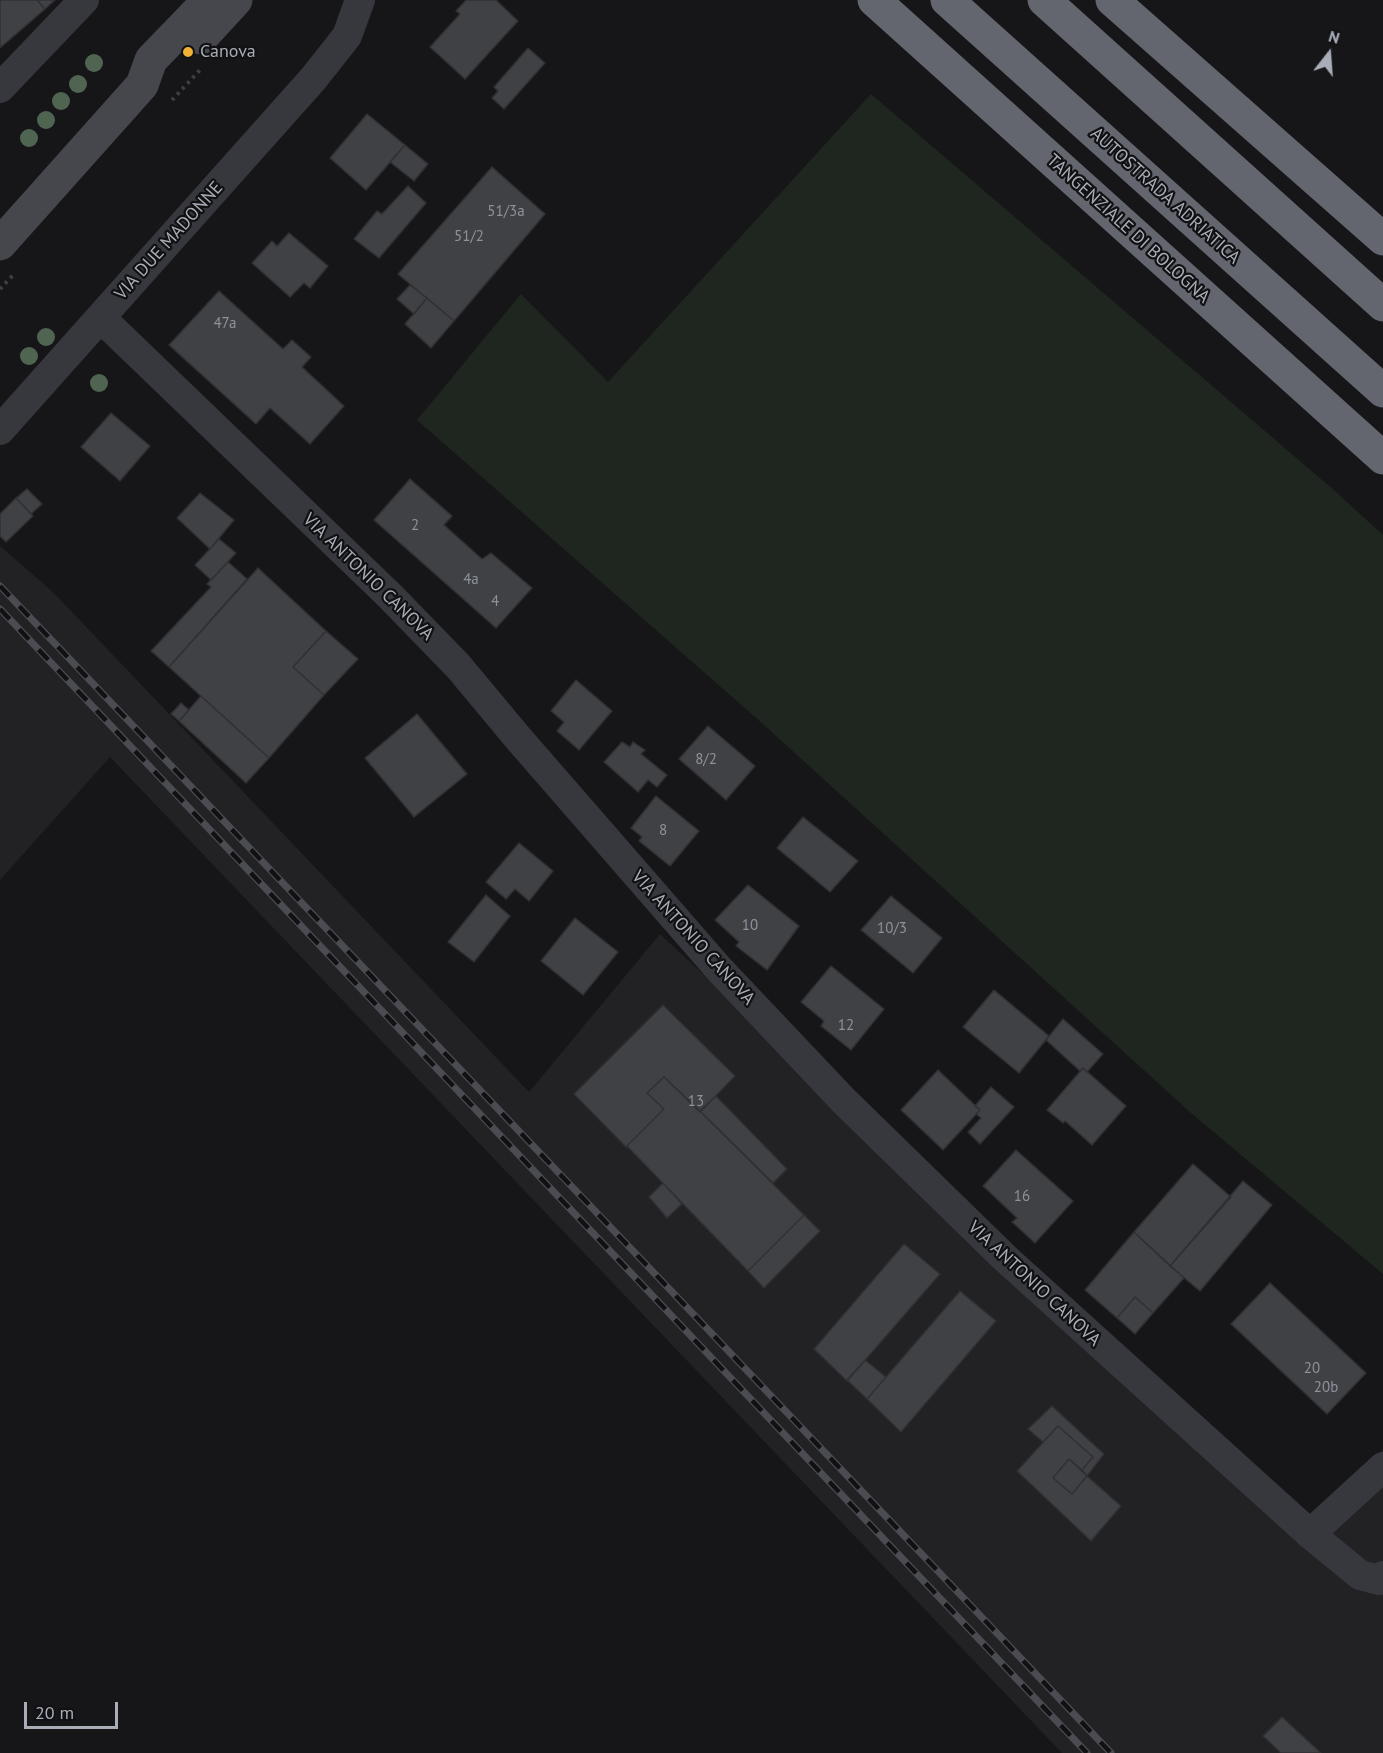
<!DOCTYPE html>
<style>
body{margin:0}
#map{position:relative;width:1383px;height:1753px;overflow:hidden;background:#161618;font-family:"PT Sans",sans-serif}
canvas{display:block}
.north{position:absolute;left:1299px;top:24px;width:60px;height:60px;-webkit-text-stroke:4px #111113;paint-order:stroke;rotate:17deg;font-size:16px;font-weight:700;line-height:24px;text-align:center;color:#a8adb8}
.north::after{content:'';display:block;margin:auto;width:21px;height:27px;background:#a8adb8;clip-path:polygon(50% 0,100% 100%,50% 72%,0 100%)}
.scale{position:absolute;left:24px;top:1702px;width:94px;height:27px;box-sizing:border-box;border:3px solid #a8adb8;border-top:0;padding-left:8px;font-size:18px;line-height:21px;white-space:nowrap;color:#a8adb8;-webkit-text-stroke:4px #111113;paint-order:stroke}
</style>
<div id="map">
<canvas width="1383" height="1753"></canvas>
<div class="north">N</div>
<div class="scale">20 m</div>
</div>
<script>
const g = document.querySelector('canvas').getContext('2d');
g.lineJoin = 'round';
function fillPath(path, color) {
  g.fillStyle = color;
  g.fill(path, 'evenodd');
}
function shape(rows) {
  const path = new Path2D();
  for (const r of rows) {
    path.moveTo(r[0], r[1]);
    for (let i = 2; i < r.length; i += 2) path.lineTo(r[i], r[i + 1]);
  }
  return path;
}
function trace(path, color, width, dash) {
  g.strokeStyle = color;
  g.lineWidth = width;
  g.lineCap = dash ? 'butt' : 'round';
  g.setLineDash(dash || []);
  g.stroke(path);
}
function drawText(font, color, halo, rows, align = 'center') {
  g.font = font + ' "PT Sans",sans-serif';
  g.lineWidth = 4.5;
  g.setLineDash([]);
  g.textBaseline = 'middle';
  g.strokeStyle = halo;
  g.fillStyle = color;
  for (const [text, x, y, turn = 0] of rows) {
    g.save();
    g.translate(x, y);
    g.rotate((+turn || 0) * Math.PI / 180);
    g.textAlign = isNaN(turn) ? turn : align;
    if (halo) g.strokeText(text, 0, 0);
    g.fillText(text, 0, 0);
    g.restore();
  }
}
fillPath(shape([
 [0,546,54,593,529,1092,660,934,1306,1534,1383,1449,1383,1753,1062,1753,110,757,0,880]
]), '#222225');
fillPath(shape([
 [871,94,1335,491,1383,535,1383,1274,1191,1113,764,725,417,420,521,294,608,382]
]), '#1e261f');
const building = shape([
 [0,0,37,0,45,9,0,48,0,0],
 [37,0,55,0,45,9,37,0],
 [466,0,496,0,518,21,465,79,430,47,460,14,456,11,466,0],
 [528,48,545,63,504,109,492,98,498,91,494,87,528,48],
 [367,114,405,145,366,190,330,158,367,114],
 [405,145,428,164,414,181,390,162,405,145],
 [492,167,545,214,454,321,398,274,492,167],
 [408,186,426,203,379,258,354,239,377,211,382,214,408,186],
 [289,233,328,266,310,288,304,283,290,297,252,263,272,241,277,246,289,233],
 [410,285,427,298,414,314,397,299,410,285],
 [219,291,283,349,292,340,311,357,302,367,344,406,310,444,270,408,256,424,169,345,219,291],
 [427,298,454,321,431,348,405,324,427,298],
 [111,413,150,446,120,481,81,447,111,413],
 [410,479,452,516,444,525,482,559,491,553,532,588,496,628,374,520,410,479],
 [27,489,42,504,31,514,16,498,27,489],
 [200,493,234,520,210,549,177,518,200,493],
 [16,498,33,516,6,542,0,536,0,514,16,498],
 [219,539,236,553,211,580,195,565,219,539],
 [228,562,247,579,169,667,151,651,211,587,207,584,228,562],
 [258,568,326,631,293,667,324,695,269,758,169,667,258,568],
 [326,631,358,659,324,695,293,667,326,631],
 [576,680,612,711,579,750,557,731,564,722,551,711,576,680],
 [201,696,269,758,246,783,179,721,201,696],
 [181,703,189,710,179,721,171,714,181,703],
 [417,714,467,774,414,817,365,758,417,714],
 [708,726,755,766,726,800,679,759,708,726],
 [622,742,630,747,633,742,645,750,641,754,667,775,657,787,648,780,638,792,604,762,622,742],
 [656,796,699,831,670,866,639,841,642,837,631,828,656,796],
 [803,817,858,861,830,892,777,848,803,817],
 [519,843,553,871,529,901,515,889,506,899,486,882,519,843],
 [748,885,799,926,767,970,736,946,739,942,715,920,748,885],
 [486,895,510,916,474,962,448,942,486,895],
 [891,896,942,938,913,973,861,930,891,896],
 [575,918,618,952,583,995,541,961,575,918],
 [831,966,884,1009,851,1050,821,1026,824,1021,801,1002,831,966],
 [994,990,1049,1036,1019,1073,963,1027,994,990],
 [663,1005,735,1076,700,1112,664,1077,647,1093,664,1109,626,1147,574,1094,663,1005],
 [1063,1019,1103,1054,1087,1072,1083,1068,1080,1071,1046,1040,1063,1019],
 [1083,1068,1126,1106,1092,1145,1065,1121,1063,1123,1047,1110,1083,1068],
 [938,1070,980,1110,943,1150,901,1110,938,1070],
 [664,1077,700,1111,804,1215,748,1271,627,1146,664,1109,647,1093,664,1077],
 [991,1087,1014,1107,980,1144,968,1132,981,1118,976,1114,980,1110,975,1106,991,1087],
 [716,1096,787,1169,773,1183,700,1111,716,1096],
 [1016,1150,1073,1201,1035,1243,1012,1222,1017,1218,983,1186,1016,1150],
 [1193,1164,1231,1197,1170,1266,1134,1232,1193,1164],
 [1243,1181,1272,1205,1200,1291,1170,1266,1243,1181],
 [663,1183,682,1204,667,1218,649,1197,663,1183],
 [804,1215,820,1231,764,1288,748,1271,804,1215],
 [1134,1232,1184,1278,1153,1313,1135,1297,1117,1318,1085,1290,1134,1232],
 [904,1244,940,1274,847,1381,814,1349,904,1244],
 [1270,1283,1366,1373,1327,1414,1231,1324,1270,1283],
 [960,1291,996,1321,901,1432,867,1399,960,1291],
 [1135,1297,1153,1313,1135,1334,1117,1318,1135,1297],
 [865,1360,886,1377,867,1399,847,1380,865,1360],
 [1052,1406,1104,1454,1087,1476,1082,1470,1093,1457,1058,1426,1043,1442,1028,1429,1052,1406],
 [1058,1426,1093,1457,1082,1470,1069,1459,1053,1478,1072,1494,1087,1476,1121,1506,1091,1541,1017,1471,1058,1426],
 [1069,1459,1087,1476,1072,1494,1053,1478,1069,1459],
 [1282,1717,1321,1753,1281,1753,1263,1736,1282,1717]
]);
fillPath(building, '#404145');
trace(building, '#303034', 1.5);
trace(shape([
 [172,100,200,70],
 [0,289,14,274]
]), '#3d3f44', 4, [3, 4.5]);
trace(shape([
 [0,88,84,0],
 [101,318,390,596,458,666,518,738,719,969,844,1101,1005,1258,1310,1534,1360,1575,1379,1580,1383,1576],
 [0,430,313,79,347,36,360,0],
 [1310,1534,1383,1467]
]), '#37383d', 30);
trace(shape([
 [201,38,236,0],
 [0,244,142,85,151,60,209,0]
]), '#45474d', 33);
trace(shape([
 [874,0,1383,458],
 [947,0,1383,391],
 [1044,0,1383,305],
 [1112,0,1383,239]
]), '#63666e', 33);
const rail = shape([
 [0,586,1111,1753],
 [0,609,1087,1753]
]);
trace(rail, '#4a4c52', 7);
trace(rail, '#111113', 4.5, [14]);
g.fillStyle = '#506452';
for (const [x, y] of [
 [94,63],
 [78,84],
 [61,101],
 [46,120],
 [29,138],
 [46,337],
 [29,356],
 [99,383]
]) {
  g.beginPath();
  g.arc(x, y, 9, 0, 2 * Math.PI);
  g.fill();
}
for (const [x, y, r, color] of [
 [188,52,6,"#f2b134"]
]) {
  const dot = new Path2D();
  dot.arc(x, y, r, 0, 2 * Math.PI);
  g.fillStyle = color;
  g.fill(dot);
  trace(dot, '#111113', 2);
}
drawText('15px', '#8e929b', null, [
 ["51/3a",506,212],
 ["51/2",469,237],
 ["47a",225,324],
 ["2",415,526],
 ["4a",471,580],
 ["4",495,602],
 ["8/2",706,760],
 ["8",663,831],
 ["10",750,926],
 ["10/3",892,929],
 ["12",846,1026],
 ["13",696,1102],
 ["16",1022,1197],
 ["20",1312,1369],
 ["20b",1326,1388]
]);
drawText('18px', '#a8adb8', '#111113', [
 ["Canova",200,52]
], 'left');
drawText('18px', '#a8adb8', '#111113', [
 ["AUTOSTRADA ADRIATICA",1165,196,42],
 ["TANGENZIALE DI BOLOGNA",1128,229,42],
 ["VIA DUE MADONNE",169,241,-48],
 ["VIA ANTONIO CANOVA",368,577,44],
 ["VIA ANTONIO CANOVA",693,938,48],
 ["VIA ANTONIO CANOVA",1034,1284,43]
]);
</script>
